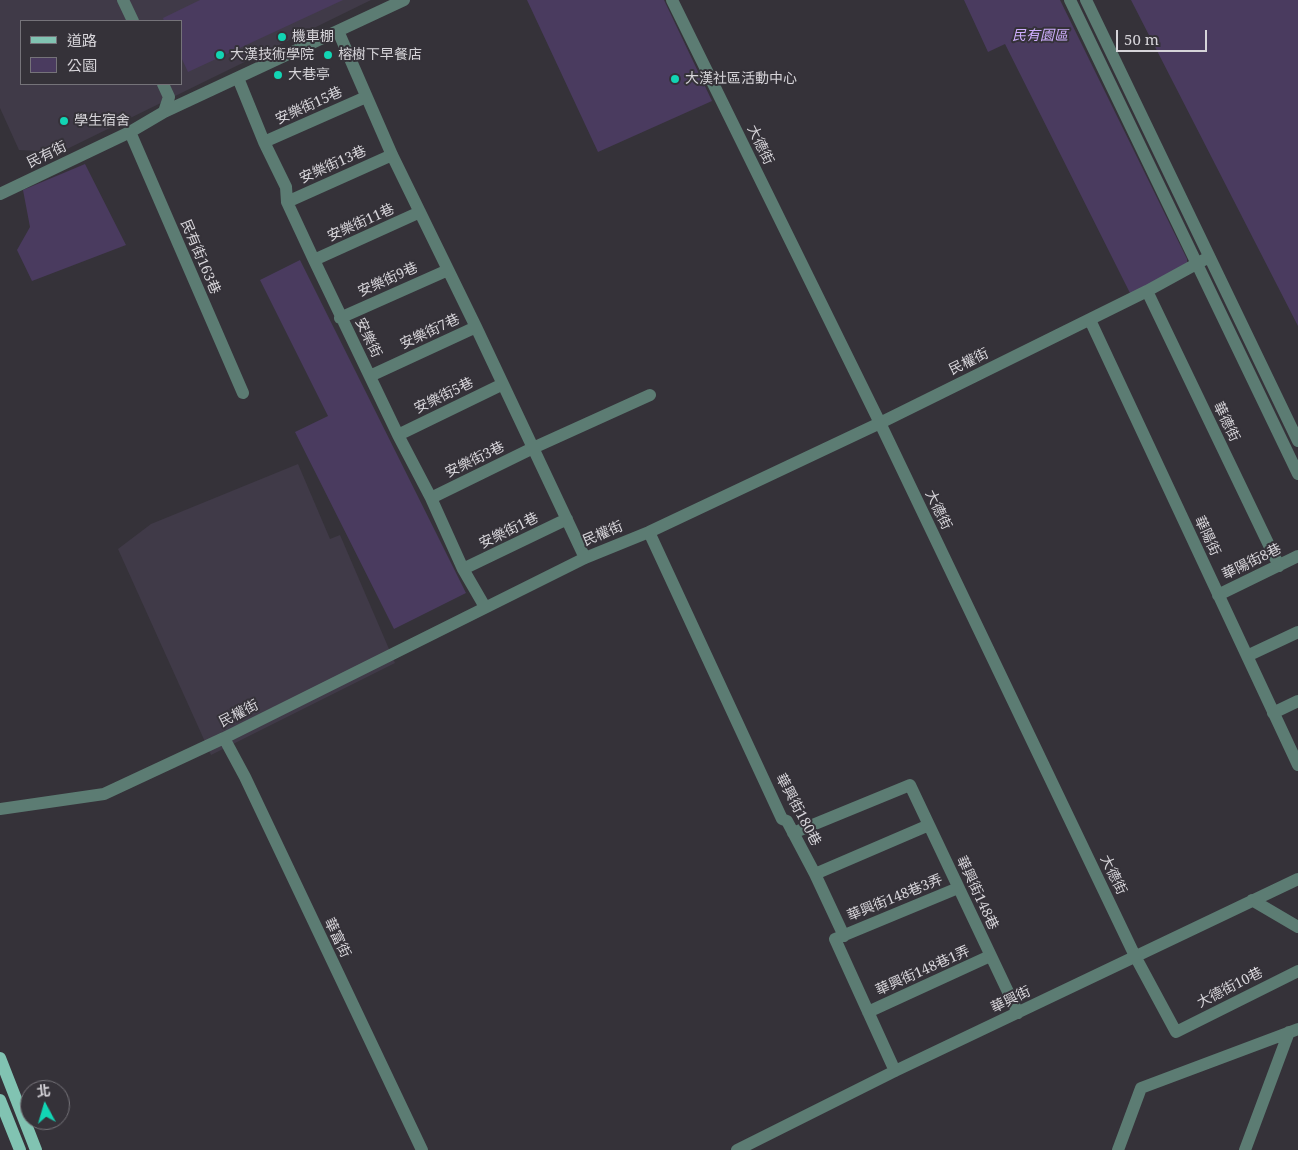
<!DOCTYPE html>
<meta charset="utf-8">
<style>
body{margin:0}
#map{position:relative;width:1298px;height:1150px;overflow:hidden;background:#353239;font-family:"Noto Serif","Noto Sans TC",serif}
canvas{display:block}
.legend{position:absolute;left:20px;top:20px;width:162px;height:65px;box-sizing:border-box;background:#353239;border:1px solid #757379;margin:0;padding:6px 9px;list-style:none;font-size:15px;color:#d6d4d9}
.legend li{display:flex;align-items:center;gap:10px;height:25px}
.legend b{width:25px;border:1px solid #757379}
.north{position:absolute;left:20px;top:1080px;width:50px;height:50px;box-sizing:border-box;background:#353239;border:1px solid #757379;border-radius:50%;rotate:354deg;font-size:14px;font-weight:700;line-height:20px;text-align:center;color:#d6d4d9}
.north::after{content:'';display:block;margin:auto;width:18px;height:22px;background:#12d5b4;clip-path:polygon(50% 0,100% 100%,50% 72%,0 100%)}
.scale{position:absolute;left:1116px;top:30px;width:91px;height:22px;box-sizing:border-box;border:2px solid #d6d4d9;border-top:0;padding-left:6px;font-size:15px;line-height:18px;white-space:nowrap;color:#d6d4d9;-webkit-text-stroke:4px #353239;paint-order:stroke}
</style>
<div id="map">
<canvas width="1298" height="1150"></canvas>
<ul class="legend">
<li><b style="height:6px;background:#81c3b2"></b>道路</li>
<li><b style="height:14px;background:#4a3b5f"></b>公園</li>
</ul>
<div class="north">北</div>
<div class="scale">50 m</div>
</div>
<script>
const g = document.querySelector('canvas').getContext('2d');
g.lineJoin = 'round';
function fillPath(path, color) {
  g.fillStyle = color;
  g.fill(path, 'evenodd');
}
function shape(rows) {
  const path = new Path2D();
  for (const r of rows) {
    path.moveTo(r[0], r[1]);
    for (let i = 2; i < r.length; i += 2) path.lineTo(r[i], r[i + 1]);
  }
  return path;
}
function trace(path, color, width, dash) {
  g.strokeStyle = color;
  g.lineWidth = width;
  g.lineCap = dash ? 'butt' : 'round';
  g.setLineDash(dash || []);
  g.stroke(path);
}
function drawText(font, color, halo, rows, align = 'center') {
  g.font = font + ' "Noto Serif","Noto Sans TC",serif';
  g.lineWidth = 4;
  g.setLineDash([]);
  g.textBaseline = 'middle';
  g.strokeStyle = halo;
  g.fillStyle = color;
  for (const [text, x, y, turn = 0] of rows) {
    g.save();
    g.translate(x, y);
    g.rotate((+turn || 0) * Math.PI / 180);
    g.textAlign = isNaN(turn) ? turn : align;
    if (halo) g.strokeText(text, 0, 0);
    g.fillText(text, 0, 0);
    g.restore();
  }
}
fillPath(shape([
 [0,0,371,0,67,149,55,152,19,150,0,108],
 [21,21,181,21,181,84,21,84],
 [298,464,330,539,340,535,395,663,211,755,118,549,151,524]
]), '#403a48');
fillPath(shape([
 [200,0,343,0,188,72,181,57,181,21,164,21,163,18],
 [527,0,664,0,712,101,598,152],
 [964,0,1060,0,1187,259,1187,264,1131,295,1005,44,988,52],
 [1131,0,1298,0,1298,326],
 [85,164,126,245,32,281,17,250,30,227,23,190],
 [300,260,466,593,394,629,295,432,328,416,260,280]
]), '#4a3b5f');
trace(shape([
 [123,0,133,21],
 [672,0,880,423,1135,956,1176,1032,1298,971],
 [1070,0,1298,474],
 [1086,0,1298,441],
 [338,31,392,155,476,327,585,558],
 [238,78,264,142,286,187,287,202,314,260,398,435,431,498,463,569,485,607],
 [163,84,169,97,164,112],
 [130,132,243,393],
 [264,142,366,97],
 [0,194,130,132,164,112,404,0],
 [287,202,392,155],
 [314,260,420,212],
 [1147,291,1279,566],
 [340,318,448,270],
 [1090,320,1298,765],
 [370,376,476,327],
 [398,435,503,384],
 [431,498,533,448,650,395],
 [649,532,782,819,787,821,815,874,844,936],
 [463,569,567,519],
 [1218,595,1298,556],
 [1247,656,1298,632],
 [1273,713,1298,701],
 [224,738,245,777,422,1150],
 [0,809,104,794,224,738,585,558,649,532,880,423,1147,291,1209,257],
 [793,833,910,785,1018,1013],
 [815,874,929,825],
 [1252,900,1298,927],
 [868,1012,990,956],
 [895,1071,835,939,958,888],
 [737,1150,895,1071,1298,879],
 [1118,1150,1141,1088,1298,1029],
 [1245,1150,1289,1032]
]), '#5c7c73', 12);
trace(shape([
 [0,1058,36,1150],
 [0,1100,20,1150]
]), '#81c3b2', 12);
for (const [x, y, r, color] of [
 [282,37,5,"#12d5b4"],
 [220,55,5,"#12d5b4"],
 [328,55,5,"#12d5b4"],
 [278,75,5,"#12d5b4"],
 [675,79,5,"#12d5b4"],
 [64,121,5,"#12d5b4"]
]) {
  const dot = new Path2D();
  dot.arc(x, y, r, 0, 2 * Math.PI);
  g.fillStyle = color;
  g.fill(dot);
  trace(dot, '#353239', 2);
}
drawText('italic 14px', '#ceaefd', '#353239', [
 ["民有園區",1040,36]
]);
drawText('14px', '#d6d4d9', '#353239', [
 ["機車棚",292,37],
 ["大漢技術學院",230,55],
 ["榕樹下早餐店",338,55],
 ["大巷亭",288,75],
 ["大漢社區活動中心",685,79],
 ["學生宿舍",74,121]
], 'left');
drawText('14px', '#d6d4d9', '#353239', [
 ["安樂街15巷",309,106,-24],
 ["大德街",760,145,64],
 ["民有街",47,155,-26],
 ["安樂街13巷",333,165,-24],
 ["安樂街11巷",361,223,-24],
 ["民有街163巷",200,257,67],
 ["安樂街9巷",388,280,-24],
 ["安樂街7巷",430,332,-25],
 ["安樂街",368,338,64],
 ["民權街",969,362,-26],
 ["安樂街5巷",444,396,-26],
 ["華德街",1226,422,64],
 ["安樂街3巷",475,460,-26],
 ["大德街",938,510,64],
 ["安樂街1巷",509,531,-26],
 ["民權街",603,534,-23],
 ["華陽街",1207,536,65],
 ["華陽街8巷",1252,562,-26],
 ["民權街",239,714,-27],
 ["華興街180巷",798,810,62],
 ["大德街",1113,875,64],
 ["華興街148巷",977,893,65],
 ["華興街148巷3弄",895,898,-22],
 ["華富街",337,938,64],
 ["華興街148巷1弄",923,971,-24],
 ["大德街10巷",1230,988,-27],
 ["華興街",1011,1000,-26]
]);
</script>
